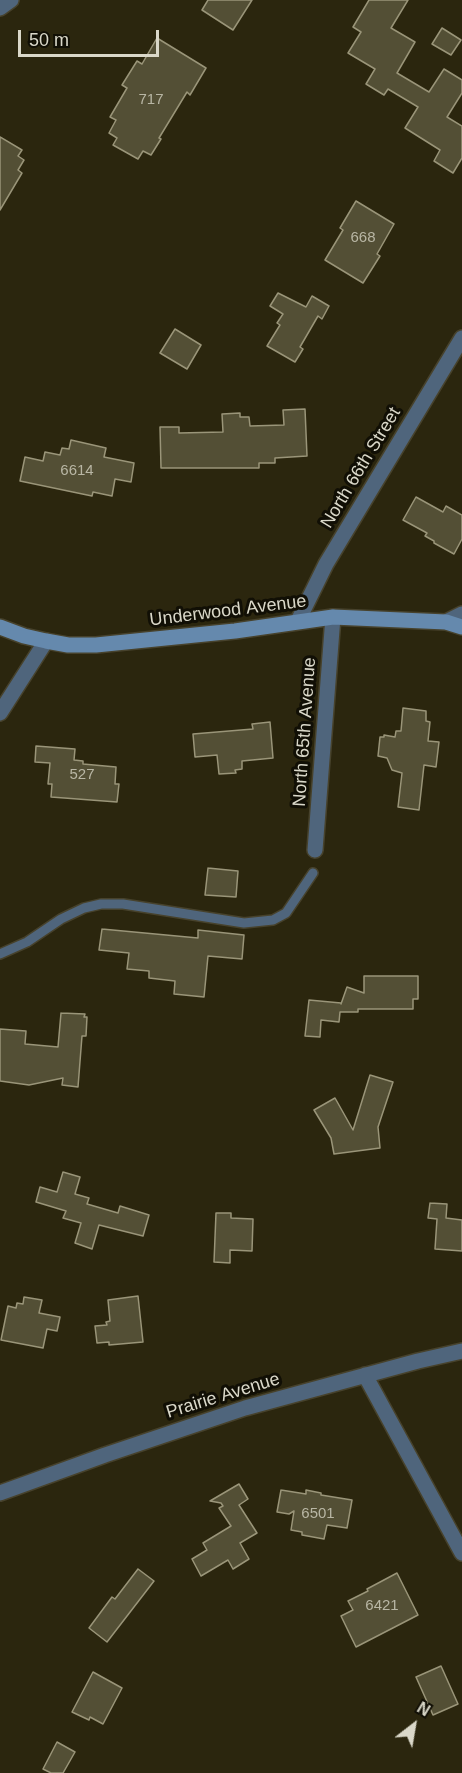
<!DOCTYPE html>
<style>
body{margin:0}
#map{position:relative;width:462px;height:1773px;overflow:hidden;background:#2b260e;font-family:Arial,sans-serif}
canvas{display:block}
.north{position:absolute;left:384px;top:1695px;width:60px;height:60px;-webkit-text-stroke:4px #110f05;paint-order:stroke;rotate:31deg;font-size:16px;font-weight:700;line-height:24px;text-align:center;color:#dad8c9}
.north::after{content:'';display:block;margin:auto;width:21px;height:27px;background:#dad8c9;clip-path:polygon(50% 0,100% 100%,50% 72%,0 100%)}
.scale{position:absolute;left:18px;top:30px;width:141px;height:27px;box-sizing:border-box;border:3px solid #dad8c9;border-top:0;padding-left:8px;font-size:18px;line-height:21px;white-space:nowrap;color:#dad8c9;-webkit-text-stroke:4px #110f05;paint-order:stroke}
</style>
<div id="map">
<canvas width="462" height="1773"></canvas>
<div class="north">N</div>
<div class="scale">50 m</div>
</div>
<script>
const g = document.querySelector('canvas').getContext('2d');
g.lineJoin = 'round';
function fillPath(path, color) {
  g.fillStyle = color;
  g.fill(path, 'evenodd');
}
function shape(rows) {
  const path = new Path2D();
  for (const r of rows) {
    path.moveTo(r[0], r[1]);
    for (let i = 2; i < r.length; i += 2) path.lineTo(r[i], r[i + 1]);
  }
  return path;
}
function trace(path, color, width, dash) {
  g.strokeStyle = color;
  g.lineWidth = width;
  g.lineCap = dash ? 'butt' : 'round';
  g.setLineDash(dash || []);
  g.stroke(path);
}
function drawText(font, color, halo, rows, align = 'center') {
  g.font = font + ' Arial,sans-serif';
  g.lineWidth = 6;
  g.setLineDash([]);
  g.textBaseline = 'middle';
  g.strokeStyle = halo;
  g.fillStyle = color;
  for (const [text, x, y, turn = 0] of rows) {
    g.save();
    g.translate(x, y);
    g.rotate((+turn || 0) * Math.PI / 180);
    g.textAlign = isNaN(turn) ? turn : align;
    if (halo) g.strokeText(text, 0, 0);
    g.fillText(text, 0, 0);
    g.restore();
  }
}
const building = shape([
 [208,0,252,0,233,30,202,10,208,0],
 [369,0,408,0,391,28,415,42,397,73,429,92,444,69,462,80,462,93,447,117,462,126,462,158,453,173,434,161,440,150,405,128,418,107,388,89,384,95,366,84,375,69,348,53,361,32,353,27,369,0],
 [442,28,461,40,451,55,432,44,442,28],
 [157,38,206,68,190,95,187,92,159,138,161,139,151,155,143,151,138,159,113,145,117,138,109,133,116,120,110,117,127,88,122,85,137,61,142,64,157,38],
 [0,137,22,150,18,156,24,160,18,170,22,173,0,210,0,137],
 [356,201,394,224,377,254,380,256,363,283,325,260,343,230,340,228,356,201],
 [278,293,306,307,312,296,329,306,322,319,318,316,300,347,303,349,295,362,267,346,280,325,277,323,283,314,270,306,278,293],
 [175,329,201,345,187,369,160,353,175,329],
 [305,409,307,456,275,458,275,463,259,463,259,468,161,468,160,427,179,427,179,433,223,432,222,414,240,413,240,417,249,417,250,426,284,425,283,410,305,409],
 [71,440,106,448,104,457,134,463,131,482,115,479,112,496,93,492,92,496,20,481,25,457,43,461,45,452,60,455,62,448,69,449,71,440],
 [416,497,443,512,446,506,462,515,462,539,454,554,434,543,434,541,425,536,427,533,403,520,416,497],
 [403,708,426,711,426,721,430,722,428,741,439,742,436,767,424,765,419,810,398,807,402,773,392,770,387,758,378,756,380,737,384,737,384,735,395,737,396,731,401,731,403,708],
 [270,722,273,758,242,761,242,769,235,770,236,773,219,774,217,755,195,757,193,734,253,729,252,724,270,722],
 [36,746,75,749,74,760,83,761,83,764,116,767,115,784,119,784,117,802,51,797,52,784,48,784,50,763,35,762,36,746],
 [208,868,238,871,236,897,205,895,208,868],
 [102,929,198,938,198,930,244,935,242,959,208,956,204,997,174,994,175,981,149,978,149,971,127,969,129,953,99,950,102,929],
 [364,976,418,976,418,999,413,999,413,1009,358,1009,358,1012,340,1012,339,1022,321,1020,320,1037,305,1036,309,1000,341,1003,341,1004,347,987,364,993,364,976],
 [61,1013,85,1014,84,1017,87,1017,86,1036,82,1036,78,1087,62,1085,63,1078,29,1085,0,1081,0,1029,26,1031,25,1044,58,1047,61,1013],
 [370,1075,393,1082,378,1127,380,1148,334,1154,331,1138,314,1110,335,1098,353,1130,370,1075],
 [63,1172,80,1177,75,1194,89,1198,87,1204,118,1213,120,1206,149,1215,143,1236,99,1225,92,1249,75,1243,81,1223,63,1218,66,1211,36,1202,40,1187,57,1192,63,1172],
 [430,1203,447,1204,446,1218,462,1220,462,1251,435,1249,437,1219,428,1218,430,1203],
 [216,1213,231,1213,231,1218,253,1219,252,1251,230,1250,230,1263,214,1262,216,1213],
 [138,1296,143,1342,109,1345,109,1342,97,1343,95,1326,107,1325,106,1322,110,1321,108,1300,138,1296],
 [24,1297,42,1300,39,1313,60,1317,57,1331,47,1329,43,1348,1,1340,8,1306,16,1308,17,1303,23,1304,24,1297],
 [239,1484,248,1499,239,1505,257,1533,240,1543,249,1559,233,1569,228,1560,201,1576,192,1559,207,1550,203,1543,231,1526,219,1508,223,1506,221,1503,210,1501,239,1484],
 [281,1490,306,1494,306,1490,321,1493,321,1495,352,1500,347,1528,327,1525,324,1539,302,1535,302,1532,291,1530,294,1511,289,1514,277,1512,281,1490],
 [138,1569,154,1581,107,1642,89,1628,112,1597,115,1599,138,1569],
 [397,1573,418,1615,356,1647,341,1616,353,1610,348,1601,368,1591,367,1589,397,1573],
 [441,1666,458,1704,433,1715,416,1677,441,1666],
 [93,1672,122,1688,103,1724,90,1717,89,1720,72,1712,93,1672],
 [57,1742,75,1752,63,1773,51,1773,43,1769,57,1742]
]);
fillPath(building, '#534f35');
trace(building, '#9a9579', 1.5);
const service = shape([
 [0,954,27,942,61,919,84,908,101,904,123,904,244,923,273,920,286,913,313,873]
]);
const minor = shape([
 [0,8,11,0],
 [446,622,462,614],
 [0,713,46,641],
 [315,850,333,617],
 [365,1375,462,1553],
 [0,1493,105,1455,245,1408,418,1361,462,1351]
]);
const tertiary = shape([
 [298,621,326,564,462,338]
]);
const secondary = shape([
 [0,627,24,636,46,641,68,645,96,645,235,631,333,617,446,622,462,627]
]);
trace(service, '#47422c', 12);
trace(minor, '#47422c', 18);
trace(tertiary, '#47422c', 18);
trace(secondary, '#47422c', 18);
trace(service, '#4f657c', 9);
trace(minor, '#4f657c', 15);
trace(tertiary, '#4f657c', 15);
trace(secondary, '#6589ad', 15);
drawText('15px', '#b8b6a4', null, [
 ["717",151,100],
 ["668",363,238],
 ["6614",77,471],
 ["527",82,775],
 ["6501",318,1514],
 ["6421",382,1606]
]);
drawText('18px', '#dad8c9', '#110f05', [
 ["North 66th Street",361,468,-59],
 ["Underwood Avenue",228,611,-7],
 ["North 65th Avenue",305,732,-86],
 ["Prairie Avenue",223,1396,-17]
]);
</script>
